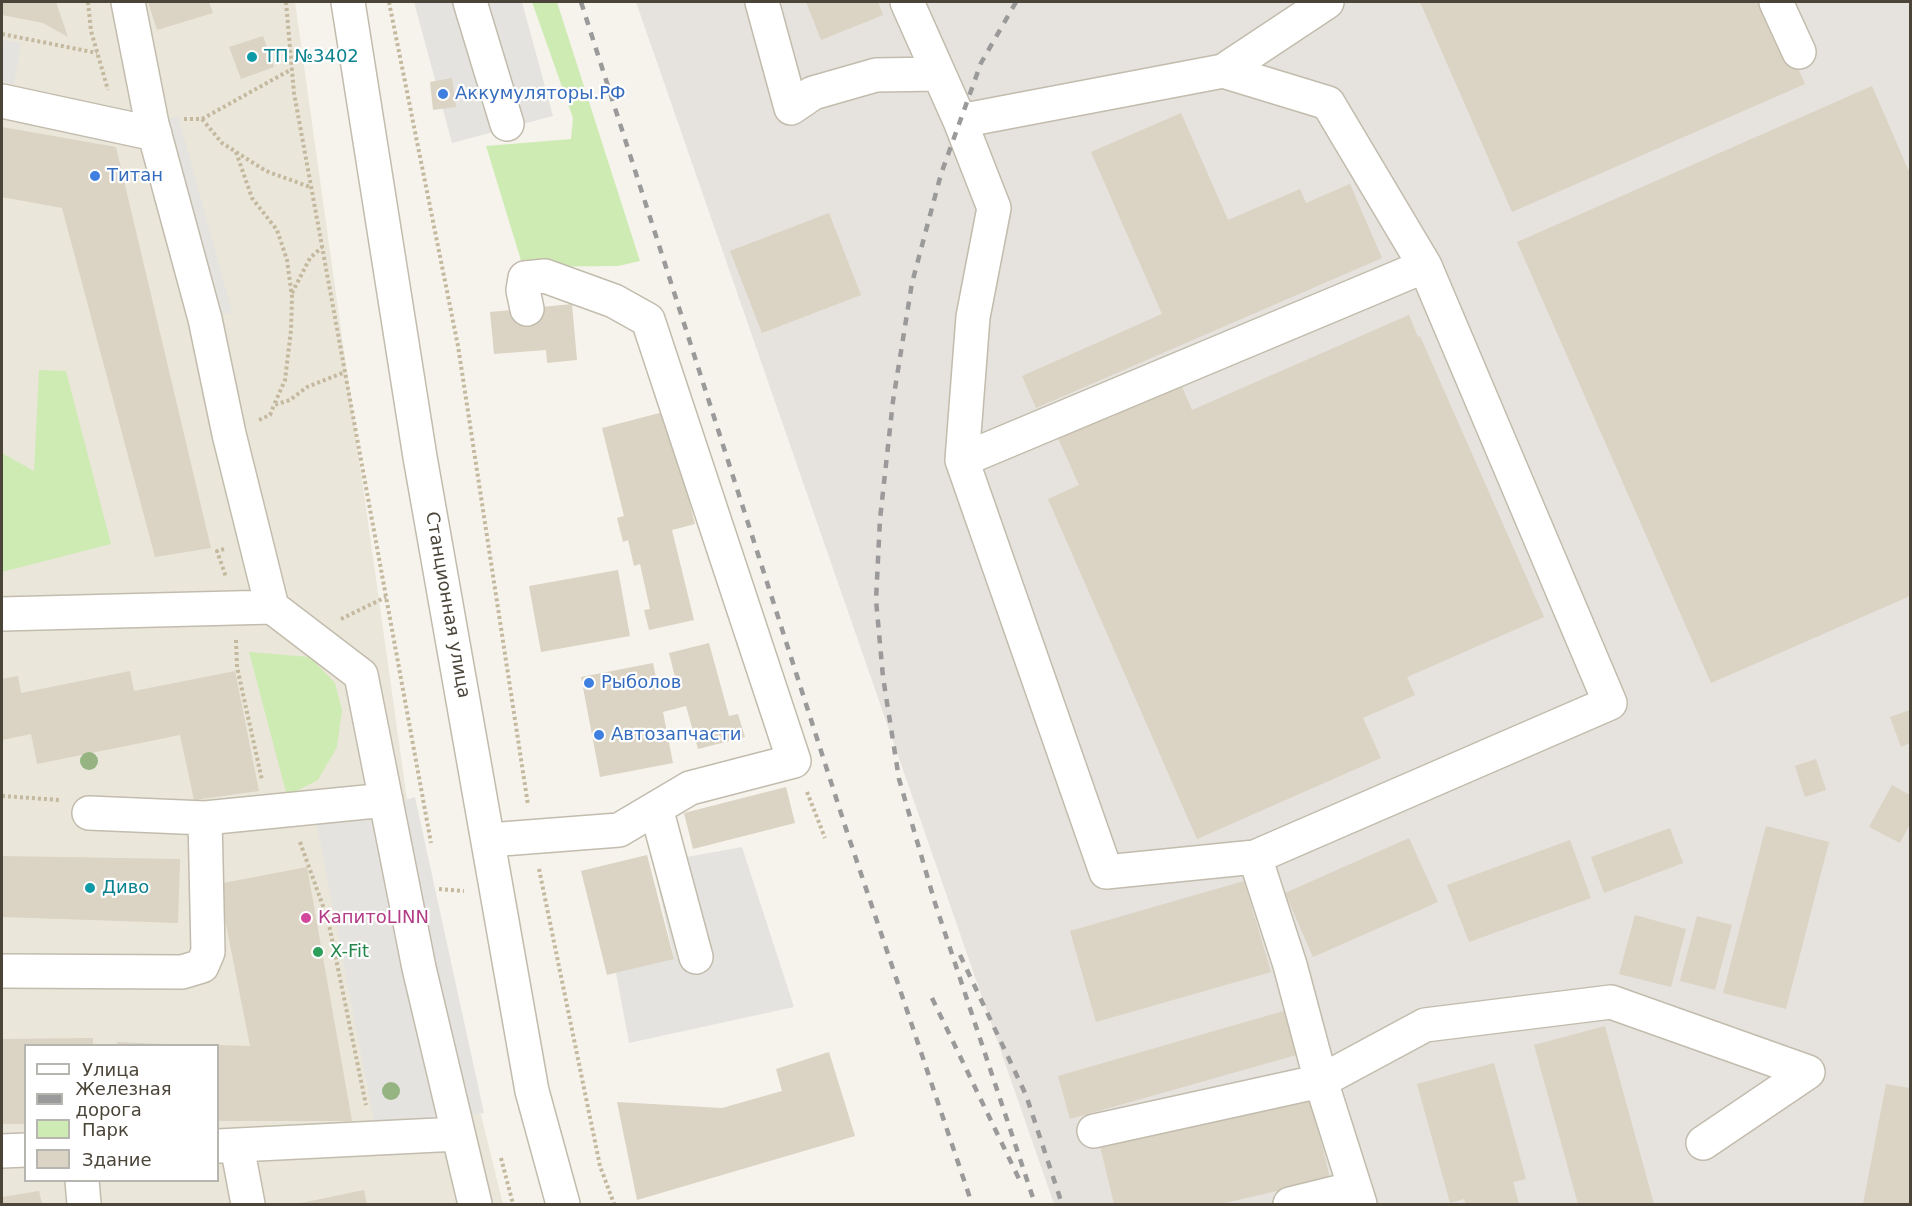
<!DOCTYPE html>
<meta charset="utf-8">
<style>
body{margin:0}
#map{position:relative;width:1912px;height:1206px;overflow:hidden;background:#f6f3ec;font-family:"DejaVu Sans",sans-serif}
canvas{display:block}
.frame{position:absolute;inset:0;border:3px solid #4b4539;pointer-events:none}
.legend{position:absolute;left:24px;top:1044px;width:195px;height:138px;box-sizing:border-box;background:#fff;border:2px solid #b7b5b0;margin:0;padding:8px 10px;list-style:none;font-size:18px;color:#4b4539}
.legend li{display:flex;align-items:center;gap:12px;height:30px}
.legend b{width:30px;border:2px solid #b7b5b0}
</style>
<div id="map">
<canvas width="1912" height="1206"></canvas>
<div class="frame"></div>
<ul class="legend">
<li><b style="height:8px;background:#fff"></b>Улица</li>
<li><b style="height:8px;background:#9a9a9a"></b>Железная дорога</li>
<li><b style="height:16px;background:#cfebb4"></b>Парк</li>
<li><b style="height:16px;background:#dbd3c3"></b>Здание</li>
</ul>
</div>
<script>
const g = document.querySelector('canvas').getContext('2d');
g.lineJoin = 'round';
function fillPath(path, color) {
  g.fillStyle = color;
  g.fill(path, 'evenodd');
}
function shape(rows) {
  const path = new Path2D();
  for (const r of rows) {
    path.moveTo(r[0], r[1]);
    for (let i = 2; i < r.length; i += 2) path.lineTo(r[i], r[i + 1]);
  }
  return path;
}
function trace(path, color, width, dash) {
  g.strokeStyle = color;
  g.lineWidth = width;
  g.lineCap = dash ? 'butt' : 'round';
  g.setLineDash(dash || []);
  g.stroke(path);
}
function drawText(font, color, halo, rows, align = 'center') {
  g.font = font + ' "DejaVu Sans",sans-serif';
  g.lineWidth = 4.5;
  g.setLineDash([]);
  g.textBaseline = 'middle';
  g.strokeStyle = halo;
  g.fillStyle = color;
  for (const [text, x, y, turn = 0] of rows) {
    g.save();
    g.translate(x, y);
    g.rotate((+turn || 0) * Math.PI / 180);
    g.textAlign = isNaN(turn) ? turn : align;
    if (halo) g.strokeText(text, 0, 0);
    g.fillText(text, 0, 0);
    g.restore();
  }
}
fillPath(shape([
 [2,2,295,2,412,835,503,1204,2,1204],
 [26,1046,218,1046,218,1180,26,1180]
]), '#eae6da');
fillPath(shape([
 [636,2,1910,2,1910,1204,1054,1204]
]), '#e6e2dd');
fillPath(shape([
 [532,2,557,2,640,261,618,266,523,267,486,146,571,139,573,118],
 [39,370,66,371,111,544,2,572,2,453,34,471],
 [249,652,310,657,335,683,342,710,337,747,318,780,287,796]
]), '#cfebb4');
fillPath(shape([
 [414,2,522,2,553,116,452,143],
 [2,40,21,43,14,84,2,82],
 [178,116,232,312,205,319,152,124],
 [415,797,484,1113,376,1131,317,825],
 [742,847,794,1007,629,1043,616,973,674,958,653,863]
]), '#e5e3e0');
fillPath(shape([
 [2,2,56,2,68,37,43,23,2,15],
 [148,2,209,2,213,13,157,30],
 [806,2,878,2,883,15,821,40],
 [1420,2,1769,2,1805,84,1512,212],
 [263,36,274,67,241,79,229,47],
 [452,78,456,107,433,110,430,82],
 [1872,86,1910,174,1910,596,1711,683,1517,242],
 [1181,113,1228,220,1300,189,1306,203,1350,184,1382,258,1036,408,1022,376,1162,314,1091,152],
 [2,127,116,147,211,548,155,557,62,208,2,197],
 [829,213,861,295,762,333,730,251],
 [572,304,577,360,547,363,546,350,494,354,490,312],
 [1409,315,1418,337,1420,336,1544,617,1407,677,1415,695,1363,718,1381,758,1197,839,1048,499,1079,485,1058,438,1181,384,1192,410],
 [667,411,695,524,672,530,694,620,649,630,644,610,650,609,640,564,634,566,628,540,623,542,617,518,624,516,602,428],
 [618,570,630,636,541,652,529,586],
 [709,643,729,716,738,714,745,737,698,749,686,706,663,712,673,763,600,777,581,677,653,663,657,682,675,677,669,653],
 [130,671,134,691,235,671,259,791,194,800,180,735,37,764,31,734,2,740,2,679,18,676,21,693],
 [1910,710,1910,743,1901,747,1890,717],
 [1816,759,1826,790,1805,797,1795,766],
 [1892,785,1910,795,1910,824,1900,843,1869,827],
 [786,787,795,823,693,849,684,813],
 [1766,826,1829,842,1786,1009,1723,993],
 [1670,828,1683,863,1604,893,1591,857],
 [1409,838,1438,902,1313,957,1285,893],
 [1570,840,1591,898,1469,942,1447,885],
 [647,855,674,959,607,975,581,871],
 [2,856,180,859,178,923,2,917],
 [307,867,352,1121,218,1121,218,1045,250,1046,218,884],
 [1244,881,1271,972,1096,1022,1070,931],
 [1635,915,1686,929,1671,987,1619,974],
 [1697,916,1732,925,1715,990,1680,981],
 [1287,1010,1300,1054,1070,1119,1058,1076],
 [1605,1026,1654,1204,1578,1204,1534,1045],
 [93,1038,93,1046,26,1046,26,1124,2,1124,2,1039],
 [117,1042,162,1044,162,1046,117,1046],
 [829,1052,855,1136,637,1200,617,1102,722,1108,782,1091,776,1069],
 [1494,1063,1526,1179,1513,1182,1519,1204,1466,1204,1464,1199,1450,1203,1417,1084],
 [1886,1084,1910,1088,1910,1204,1863,1204],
 [1310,1092,1330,1179,1220,1204,1114,1204,1099,1142],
 [364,1190,367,1204,301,1204,301,1203],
 [39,1191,42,1204,2,1204,2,1197]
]), '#dbd3c3');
const minor = shape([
 [128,2,152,124,205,319,229,434,272,607],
 [348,2,420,457,532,1091,563,1204],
 [470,2,507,124],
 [762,2,791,108,813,93,876,75,939,74],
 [907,2,960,121,1223,71,1328,103,1425,266],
 [1776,2,1799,52],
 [1223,71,1327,2],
 [2,101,155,134],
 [960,121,994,208,973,317,962,460],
 [2,614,272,607,361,675,419,968,475,1204],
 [656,808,696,957],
 [89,813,205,818,386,800],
 [489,840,619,830,690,788,794,761,648,320,614,301,545,276,525,278,523,290,527,309],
 [2,971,182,972,202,966,208,952,205,818],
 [1094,1131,1321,1081,1290,965,1255,857,1610,703,1425,266,962,460,1106,872,1255,857],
 [218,1146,458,1134],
 [237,1146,248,1204],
 [2,1151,26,1150],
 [82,1180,84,1204],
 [1290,1204,1355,1188],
 [1360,1204,1321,1081,1425,1025,1611,1002,1808,1072,1703,1143]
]);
trace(minor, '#c2bcad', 36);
trace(shape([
 [88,2,91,31,108,90],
 [286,2,294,93,431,843],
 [389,2,458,346,528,805],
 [2,34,97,53],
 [184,119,202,119,222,143,266,171,310,187],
 [202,119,292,69],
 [236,152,252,198,277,230,287,260,292,297,291,330,285,380,274,405],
 [292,293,310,258,322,247],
 [259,420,270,415,274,405,290,400,307,387,345,372],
 [224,549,217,551,226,577],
 [341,619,386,597],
 [236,640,237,667,262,780],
 [807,792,825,838],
 [2,796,60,800],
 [300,842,328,920,366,1105],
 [539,869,600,1166,614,1204],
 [439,889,464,891],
 [501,1158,513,1204]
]), '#c4b99e', 4, [3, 3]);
trace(minor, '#fff', 33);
trace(shape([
 [581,2,847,832,972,1204],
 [1016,2,981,63,941,174,912,283,893,401,880,519,876,600,883,677,899,779,935,903,1035,1204],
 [960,955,1026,1095,1062,1204],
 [932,998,1021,1183]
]), '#9a9a9a', 4.5, [8, 8]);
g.fillStyle = '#95b481';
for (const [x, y] of [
 [89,761],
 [391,1091]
]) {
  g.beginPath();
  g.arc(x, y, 9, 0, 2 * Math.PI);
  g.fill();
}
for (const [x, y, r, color] of [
 [252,57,6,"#0f9aa8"],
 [443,94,6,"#3f7fe0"],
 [95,176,6,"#3f7fe0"],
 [589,683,6,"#3f7fe0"],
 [599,735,6,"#3f7fe0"],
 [90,888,6,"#0f9aa8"],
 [306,918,6,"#d1479c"],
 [318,952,6,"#2e9e5b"]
]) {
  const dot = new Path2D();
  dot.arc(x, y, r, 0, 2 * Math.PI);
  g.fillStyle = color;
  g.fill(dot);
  trace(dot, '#fff', 2);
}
drawText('18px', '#0d838f', '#fff', [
 ["ТП №3402",264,57],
 ["Диво",102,888]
], 'left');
drawText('18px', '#366cbe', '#fff', [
 ["Аккумуляторы.РФ",455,94],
 ["Титан",107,176],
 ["Рыболов",601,683],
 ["Автозапчасти",611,735]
], 'left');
drawText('18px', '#4b4539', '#fff', [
 ["Станционная улица",447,605,80]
]);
drawText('18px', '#b23c85', '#fff', [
 ["КапитоLINN",318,918]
], 'left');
drawText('18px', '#27864d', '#fff', [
 ["X-Fit",330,952]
], 'left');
</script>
